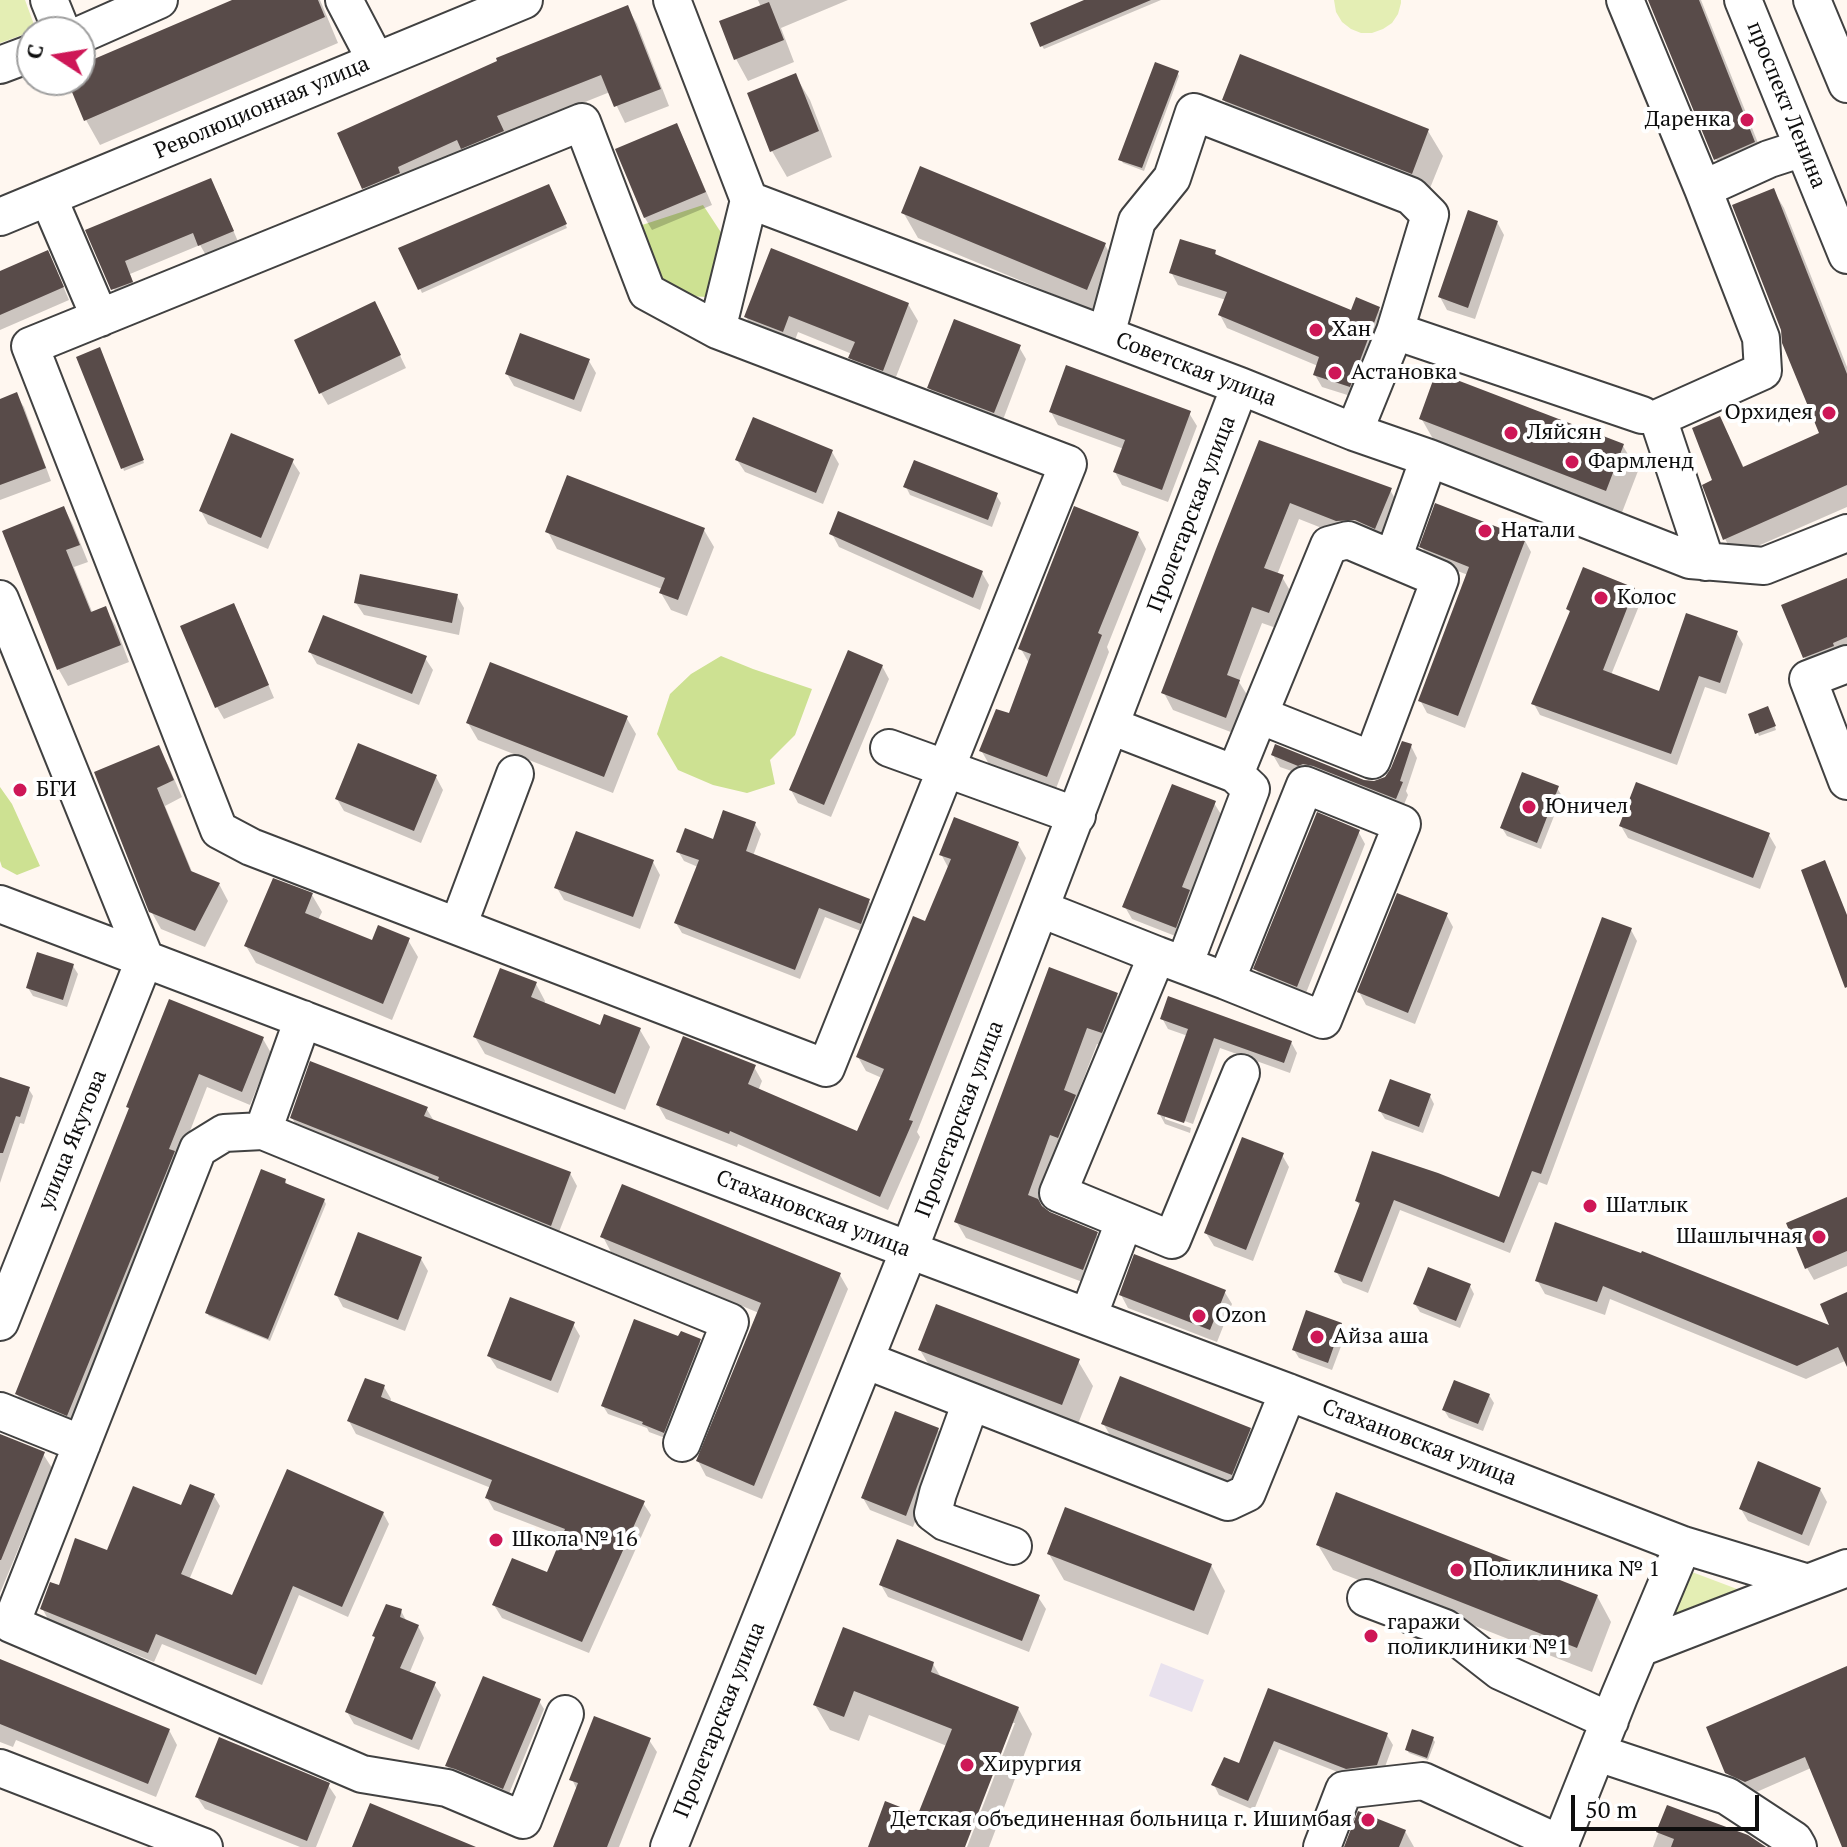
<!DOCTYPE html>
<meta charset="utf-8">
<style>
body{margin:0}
#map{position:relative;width:1847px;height:1847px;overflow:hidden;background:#fff7f0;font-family:"PT Serif",serif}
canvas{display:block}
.north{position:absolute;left:16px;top:16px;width:80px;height:80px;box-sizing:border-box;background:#fff;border:2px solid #9f9f9f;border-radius:50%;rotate:282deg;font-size:22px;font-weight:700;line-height:32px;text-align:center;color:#0e0e0e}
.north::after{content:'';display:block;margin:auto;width:28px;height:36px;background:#ce1757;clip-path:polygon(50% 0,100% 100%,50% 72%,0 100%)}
.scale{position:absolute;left:1571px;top:1795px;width:188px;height:36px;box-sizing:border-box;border:4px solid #0e0e0e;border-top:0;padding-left:10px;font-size:24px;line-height:28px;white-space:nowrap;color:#0e0e0e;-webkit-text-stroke:6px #fff;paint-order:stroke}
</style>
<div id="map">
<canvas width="1847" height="1847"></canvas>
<div class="north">С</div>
<div class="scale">50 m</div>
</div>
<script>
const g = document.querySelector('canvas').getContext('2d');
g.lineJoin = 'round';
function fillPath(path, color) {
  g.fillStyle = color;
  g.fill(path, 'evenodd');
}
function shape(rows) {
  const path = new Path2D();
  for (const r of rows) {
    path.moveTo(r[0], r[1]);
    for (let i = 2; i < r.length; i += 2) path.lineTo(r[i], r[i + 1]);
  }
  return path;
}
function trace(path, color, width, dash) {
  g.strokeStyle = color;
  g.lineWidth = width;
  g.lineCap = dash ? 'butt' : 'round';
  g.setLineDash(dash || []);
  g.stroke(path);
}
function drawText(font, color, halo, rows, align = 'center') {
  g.font = font + ' "PT Serif",serif';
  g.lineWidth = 8;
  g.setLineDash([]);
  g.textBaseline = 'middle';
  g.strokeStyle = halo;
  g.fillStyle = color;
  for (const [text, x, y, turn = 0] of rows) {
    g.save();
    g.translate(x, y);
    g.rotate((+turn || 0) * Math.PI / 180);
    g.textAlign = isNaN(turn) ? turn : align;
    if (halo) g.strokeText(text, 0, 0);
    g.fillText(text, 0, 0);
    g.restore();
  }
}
fillPath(shape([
 [1161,1663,1204,1680,1192,1712,1149,1696]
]), '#e9e2ee');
fillPath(shape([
 [0,0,25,0,36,30,0,43],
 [1334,0,1401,0,1401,3,1398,14,1392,23,1383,29,1372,33,1361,33,1351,29,1342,22,1336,12],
 [1692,1572,1737,1589,1732,1605,1668,1623,1679,1581]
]), '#e4eeb4');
fillPath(shape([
 [703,205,724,237,706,297,673,295,655,281,636,227],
 [721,656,753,669,812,689,795,735,770,760,775,784,747,793,713,785,678,770,657,734,670,694,691,674],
 [0,787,12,804,40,866,17,875,2,867,0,861]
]), '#cde192');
fillPath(shape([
 [237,0,320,0,338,43,100,145,86,120,69,80,80,80,80,68],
 [758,0,848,0,781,28,794,62,748,81,736,59,761,7],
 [1089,0,1161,0,1044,49,1042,46],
 [1649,0,1701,0,1768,168,1730,184,1716,159],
 [627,7,637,24,669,106,625,123,610,92,505,134,512,148,374,205,364,188],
 [1177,72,1179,76,1144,171,1123,163,1121,159],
 [795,75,810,100,832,157,787,177,772,151,750,94],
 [1224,100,1428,131,1443,156,1426,198,1239,126],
 [676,125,683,138,712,205,652,230,645,218,617,150],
 [210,180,217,192,239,244,207,257,200,245,130,274,138,294,120,302,88,231],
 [548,186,567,228,422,293,401,249],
 [1773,190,1784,208,1847,367,1847,507,1735,556,1725,539,1715,481,1719,418,1729,436,1744,468,1821,434],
 [903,212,1105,245,1119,270,1101,314,918,238],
 [1497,222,1504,235,1475,319,1447,310,1440,297],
 [1215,252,1218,258,1352,313,1379,309,1386,322,1357,398,1322,387,1315,375,1318,366,1227,328,1220,315,1226,300,1178,285,1171,272],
 [54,265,69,300,0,330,0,273],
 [908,304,918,321,892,387,860,375,851,358,852,354,798,332,792,348,756,334,746,317],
 [381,316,406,368,328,405,321,393],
 [1019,347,1026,359,1001,425,936,400,929,387],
 [101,353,144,463,124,471,123,468],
 [589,361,596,373,581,412,514,386,507,374],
 [16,395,24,407,51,481,0,500,0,401],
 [1051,412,1189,413,1197,426,1168,502,1122,485,1115,472,1124,449,1058,425],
 [1421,418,1623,446,1638,471,1621,515,1436,444],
 [1261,443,1390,490,1400,507,1385,545,1347,538,1299,519,1277,575,1282,577,1292,594,1279,629,1262,623,1239,682,1249,698,1236,734,1173,710,1164,693],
 [832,452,839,464,823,504,745,472,737,460],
 [292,461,300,473,268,549,208,524,201,511],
 [906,487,996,495,1001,503,992,527,910,495],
 [64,508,73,525,88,562,74,567,93,614,105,609,115,625,129,662,68,686,59,670,4,532],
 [704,530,714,547,687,616,671,610,661,593,662,589,557,549,548,532],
 [832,534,982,573,989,585,980,610,839,547],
 [1138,534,1146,549,1107,647,1109,652,1055,791,990,766,981,750,1010,716,1030,665,1021,649],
 [1524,539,1531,552,1465,728,1427,713,1420,700,1468,575,1429,560,1422,547],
 [1847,580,1847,658,1815,674,1805,658,1784,606],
 [1634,589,1641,601,1611,675,1660,693,1736,632,1743,644,1726,694,1705,687,1677,765,1540,715,1534,704,1571,614,1568,609],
 [457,596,464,608,459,635,364,615,356,603],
 [240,618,274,698,224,719,217,707],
 [310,652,425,658,433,670,419,705,317,664],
 [882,666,889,679,831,817,798,803,791,790],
 [1769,712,1776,730,1759,736,1750,716],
 [626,717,636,734,613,793,478,740,468,723],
 [1411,746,1417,758,1406,791,1408,795,1402,809,1280,767,1273,755,1277,747,1364,781,1375,783,1386,778],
 [158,748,168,765,182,797,165,806,193,874,219,884,228,901,205,947,161,929,151,911],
 [436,777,443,790,421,843,344,811,337,799],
 [1557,788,1562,796,1541,849,1507,836,1502,828],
 [1214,803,1222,816,1190,895,1196,905,1183,939,1132,919,1125,907],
 [755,824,761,834,753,856,869,901,875,911,866,933,825,917,800,979,682,933,676,923,698,867,684,861,678,851,714,841],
 [1621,826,1769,835,1776,847,1760,889,1628,838],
 [1358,831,1365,844,1304,998,1263,982,1256,969],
 [1018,844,1026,858,917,1132,920,1137,888,1210,738,1144,737,1147,666,1119,658,1105,754,1067,762,1081,758,1091,858,1134,882,1078,866,1071,858,1057,926,924,949,869,941,854],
 [653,862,660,875,640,929,564,900,557,888],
 [312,895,322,912,318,920,373,943,408,940,418,957,392,1020,256,963,246,946],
 [1446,914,1453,927,1415,1024,1366,1005,1359,992],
 [1631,930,1637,941,1547,1185,1539,1182,1510,1253,1400,1210,1368,1293,1343,1283,1336,1271,1361,1208,1357,1201,1374,1154,1500,1200],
 [73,966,78,974,67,1007,33,996,28,988],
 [1050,969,1117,995,1127,1012,1111,1049,1097,1044,1076,1098,1085,1113,1060,1151,1039,1205,1042,1209,1096,1234,1106,1251,1093,1286,966,1238,956,1221],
 [536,984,545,1001,544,1005,601,1027,640,1030,650,1047,625,1110,485,1054,475,1037],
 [1162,1018,1291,1042,1297,1053,1290,1073,1220,1048,1193,1124,1165,1114,1165,1119,1191,1128,1190,1133,1165,1124,1159,1113,1188,1036,1168,1029],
 [263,1039,271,1053,250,1105,207,1087,75,1429,25,1408,17,1394,130,1111,128,1107],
 [0,1088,28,1088,33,1096,24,1124,20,1123,0,1183],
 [1430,1096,1434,1104,1423,1133,1385,1119,1380,1111],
 [426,1108,434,1121,570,1173,577,1186,557,1237,299,1130,292,1118],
 [1282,1155,1289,1167,1253,1261,1214,1246,1206,1233],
 [285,1181,287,1184,324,1200,326,1204,270,1341,209,1316,207,1313],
 [1847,1200,1847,1266,1814,1280,1807,1268],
 [1556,1225,1833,1329,1847,1294,1847,1360,1806,1379,1610,1299,1605,1315,1545,1294,1537,1280],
 [603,1237,840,1275,848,1289,762,1499,706,1476,698,1461,759,1313,611,1252],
 [421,1259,428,1271,405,1331,343,1307,336,1294],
 [1470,1286,1474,1294,1460,1328,1420,1312,1415,1304],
 [1224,1291,1232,1304,1217,1342,1128,1308,1121,1295],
 [573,1324,580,1336,558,1393,497,1368,489,1356],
 [1341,1325,1346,1333,1332,1370,1299,1358,1294,1350],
 [679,1339,699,1340,704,1348,668,1439,649,1432,647,1428,608,1414,603,1406],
 [920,1350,1078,1361,1093,1386,1076,1429,935,1375],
 [384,1387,391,1399,390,1403,643,1503,651,1515,589,1653,502,1618,494,1605,548,1574,564,1537,494,1510,487,1498,491,1488,356,1434,349,1421],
 [1489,1395,1494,1403,1483,1431,1449,1418,1444,1410],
 [1103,1423,1250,1429,1264,1455,1246,1499,1118,1449],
 [938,1430,945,1442,913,1527,870,1510,863,1498],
 [0,1436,43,1454,52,1468,0,1593],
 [1820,1489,1827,1502,1809,1546,1748,1521,1741,1509],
 [214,1496,220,1506,189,1580,233,1598,383,1513,389,1524,348,1617,299,1595,262,1685,162,1644,154,1662,48,1619,42,1608,60,1588,108,1552,182,1508],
 [1318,1545,1597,1596,1611,1622,1592,1672,1333,1570],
 [1049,1554,1211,1565,1225,1591,1208,1635,1064,1580],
 [881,1585,1038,1597,1046,1609,1029,1652,888,1597],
 [401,1611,407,1622,418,1626,424,1638,409,1674,434,1684,441,1695,419,1750,354,1724,347,1712,376,1640,374,1636],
 [844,1630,933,1664,942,1679,1018,1708,1032,1734,989,1847,967,1847,1015,1723,1011,1723,963,1847,870,1847,920,1817,947,1746,869,1715,859,1741,830,1730,815,1705],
 [0,1661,169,1730,177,1745,156,1797,16,1740,13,1747,0,1742],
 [1847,1668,1847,1847,1844,1847,1811,1768,1752,1794,1735,1785,1727,1772],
 [1269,1690,1387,1735,1393,1745,1382,1775,1353,1778,1279,1749,1254,1810,1219,1795,1214,1785,1240,1766],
 [539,1701,544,1709,508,1796,452,1774,447,1766],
 [1433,1739,1435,1742,1428,1760,1409,1753,1407,1750],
 [649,1740,657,1752,619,1847,555,1847,577,1790,572,1779],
 [328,1785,336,1797,316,1847,300,1847,205,1809,197,1797],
 [1668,1807,1763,1847,1653,1847],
 [1405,1831,1414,1847,1346,1847]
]), '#0003');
fillPath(shape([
 [232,0,318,0,325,17,84,121,67,80,80,80,80,65],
 [1084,0,1151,0,1040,47,1030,23],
 [1648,0,1699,0,1755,142,1714,160],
 [769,2,784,40,734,60,719,21],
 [628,5,661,89,614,107,601,75,497,116,504,131,461,149,457,140,398,167,400,173,362,189,337,133,497,61,496,58],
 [1240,54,1429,129,1412,174,1222,100],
 [1155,62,1179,71,1142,168,1118,160],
 [796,73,819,131,770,152,747,93],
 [677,123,706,192,644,218,615,149],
 [920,166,1106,243,1087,290,901,213],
 [211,178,234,231,198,246,193,233,125,261,133,282,111,290,85,230],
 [549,184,567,224,418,290,398,248],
 [1774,188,1847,374,1847,485,1723,540,1702,485,1712,480,1692,428,1720,416,1743,467,1819,433,1782,343,1781,330,1732,205],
 [1468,210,1498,221,1468,308,1438,297],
 [1180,239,1216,250,1215,254,1351,310,1356,297,1380,307,1350,387,1313,375,1319,357,1218,315,1227,292,1169,273],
 [771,248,909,303,883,371,848,358,855,342,789,316,783,332,744,317],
 [48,250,64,287,0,315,0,271],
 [375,301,401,355,319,394,294,340],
 [954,319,1021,345,994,413,927,388],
 [520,333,590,359,574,400,505,374],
 [100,347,144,460,121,469,76,357],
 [1066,365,1191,411,1162,490,1113,472,1125,440,1049,412],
 [1436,372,1624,444,1606,491,1419,419],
 [17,392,46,468,0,485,0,399],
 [753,417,833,450,816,493,735,460],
 [231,433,294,459,261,538,199,511],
 [1259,440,1392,488,1375,529,1355,520,1336,521,1290,503,1264,568,1284,575,1269,613,1252,607,1227,675,1240,680,1226,718,1161,693,1216,549],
 [914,460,998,493,988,520,903,487],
 [567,475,705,528,678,600,659,593,665,578,545,532],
 [1435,503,1526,538,1458,716,1418,701,1469,567,1419,547],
 [64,506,80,545,66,550,91,612,106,606,121,645,57,670,2,531],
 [1074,506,1139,532,1098,633,1102,635,1047,777,979,751,996,709,1009,713,1031,654,1018,649],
 [838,511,983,571,973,598,829,534],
 [1583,567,1635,588,1603,670,1659,691,1686,613,1738,631,1720,683,1699,676,1671,754,1531,704,1570,611,1566,609],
 [360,574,458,594,452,623,354,603],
 [1847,578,1847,637,1833,643,1834,646,1803,658,1781,605],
 [234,603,269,685,215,708,180,626],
 [323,615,427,656,412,694,308,652],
 [848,650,883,665,824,805,789,790],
 [490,662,628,716,604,777,466,723],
 [1768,706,1776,726,1755,734,1748,714],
 [1402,741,1412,744,1400,781,1403,782,1396,799,1313,766,1303,764,1298,766,1271,755,1275,744,1364,780,1374,781,1385,777,1391,768],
 [358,743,437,775,414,831,335,799],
 [159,745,174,780,157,788,191,871,220,883,195,931,149,912,94,772],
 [1522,772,1559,786,1537,843,1500,828],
 [1636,782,1770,833,1753,878,1619,826],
 [1172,784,1216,801,1182,887,1190,890,1176,928,1122,907],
 [723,810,756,822,746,851,870,899,861,924,819,908,795,970,674,923,699,860,676,852,685,828,713,839],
 [1317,812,1360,830,1297,987,1253,969],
 [954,817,1019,842,909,1120,913,1121,880,1197,730,1131,729,1134,656,1105,683,1036,756,1065,748,1084,857,1131,884,1069,856,1057,913,916,925,921,951,859,939,855],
 [576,831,654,860,633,917,554,888],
 [1825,860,1847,915,1847,987,1845,988,1801,870],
 [273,878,313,893,305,913,372,940,378,925,410,938,383,1004,244,946],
 [1397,893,1448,913,1408,1013,1357,992],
 [1602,917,1632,928,1541,1174,1532,1171,1504,1243,1394,1200,1362,1282,1334,1272,1360,1203,1355,1201,1372,1151,1438,1173,1499,1197],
 [37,952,74,964,63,1000,26,988],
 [1049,967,1118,993,1102,1033,1087,1028,1064,1090,1076,1095,1058,1138,1050,1135,1028,1195,1038,1199,1042,1206,1050,1212,1098,1232,1083,1270,954,1222],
 [500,968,537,982,531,997,600,1025,604,1014,641,1028,615,1094,473,1037],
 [1168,996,1292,1041,1284,1063,1214,1038,1184,1123,1157,1114,1188,1029,1160,1019],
 [169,999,264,1037,242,1092,199,1074,169,1149,175,1151,67,1416,15,1394,129,1108,126,1107],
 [310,1061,428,1107,424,1116,571,1172,551,1226,438,1180,439,1177,290,1118],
 [0,1077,30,1087,20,1117,16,1116,3,1153,0,1153],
 [1390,1079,1431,1094,1419,1127,1378,1111],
 [1242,1137,1284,1153,1246,1250,1204,1233],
 [261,1169,286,1179,285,1183,325,1199,268,1339,205,1313],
 [622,1184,841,1273,754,1486,696,1461,761,1303,600,1237],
 [1847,1197,1847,1251,1805,1269,1786,1223],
 [1555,1222,1641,1253,1642,1251,1829,1325,1820,1304,1847,1292,1847,1367,1838,1347,1797,1366,1603,1286,1597,1302,1535,1281],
 [358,1232,422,1257,398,1320,334,1295],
 [1134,1254,1226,1290,1210,1330,1119,1295],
 [1428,1267,1471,1284,1456,1321,1413,1304],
 [510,1297,575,1322,551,1381,487,1356],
 [936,1304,1080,1359,1062,1405,918,1350],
 [1306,1310,1342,1323,1328,1363,1292,1350],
 [634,1319,678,1336,681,1331,701,1339,664,1433,642,1424,643,1422,601,1406],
 [1120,1376,1251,1428,1232,1475,1101,1424],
 [365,1378,385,1385,381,1397,645,1501,582,1642,492,1605,512,1558,547,1572,565,1529,485,1498,492,1480,347,1421],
 [1454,1380,1490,1394,1478,1424,1442,1410],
 [895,1411,939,1428,906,1516,861,1498],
 [0,1434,45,1452,1,1560,0,1560],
 [1758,1461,1821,1488,1802,1535,1739,1509],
 [287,1469,384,1512,342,1607,293,1586,256,1675,156,1634,148,1653,40,1609,50,1582,59,1585,75,1538,107,1550,133,1486,181,1505,190,1484,215,1494,181,1574,232,1595],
 [1336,1492,1598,1595,1577,1648,1316,1545],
 [1065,1507,1212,1564,1194,1611,1047,1554],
 [897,1539,1040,1595,1022,1641,879,1585],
 [386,1604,402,1609,400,1617,419,1625,400,1668,436,1682,412,1740,345,1712,375,1637,372,1636],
 [843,1627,934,1662,931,1672,1019,1707,965,1847,868,1847,885,1801,918,1814,952,1729,854,1691,844,1717,813,1705],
 [0,1659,170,1729,148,1784,0,1724],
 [1847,1666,1847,1847,1842,1847,1805,1757,1745,1782,1725,1773,1706,1727],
 [483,1676,541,1699,503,1789,455,1769,445,1766],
 [1268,1688,1388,1733,1377,1765,1346,1769,1274,1741,1248,1801,1211,1785,1224,1757,1239,1763],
 [594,1716,651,1738,607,1847,553,1847,578,1783,569,1780],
 [1412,1729,1434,1737,1427,1758,1405,1750],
 [219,1737,330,1783,307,1841,195,1797],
 [370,1803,476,1847,352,1847],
 [1667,1805,1748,1835,1766,1847,1671,1847,1674,1839,1656,1832],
 [1358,1811,1406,1830,1399,1847,1344,1847]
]), '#584b49');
const minor = shape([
 [49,0,62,32],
 [344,0,376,61],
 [672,0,749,200,1240,386,1354,432,1429,458,1690,560,1764,566,1847,533],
 [1625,0,1703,189,1761,338,1763,371,1658,418,1706,562],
 [1743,0,1847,255],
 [1812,0,1847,84],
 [80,35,159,0],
 [0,65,32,53],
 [1703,189,1769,159,1803,148],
 [48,197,100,318],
 [0,217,524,0],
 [717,330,647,292,582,122,30,346,219,830,251,847,826,1068,1068,464,717,330,749,200],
 [1106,335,1137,221,1172,178,1194,112,1411,196,1430,215,1395,331],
 [1354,432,1395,331,1642,415],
 [1393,559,1429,458],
 [0,599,145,958],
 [1847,664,1808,679,1847,781],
 [1111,726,1235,774,1259,715,1329,545,1348,540,1440,579,1372,760,1259,715],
 [889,748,1077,816],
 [0,904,909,1250,1288,1392,1683,1545,1808,1583,1847,1568],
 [1041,909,1157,955,1058,1193,1172,1240,1241,1073],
 [458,926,515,774],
 [1157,955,1226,981,1305,785,1402,824,1323,1020,1226,981],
 [1184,965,1251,789,1235,774],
 [303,1019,263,1131,224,1133,198,1149,11,1624,362,1774,447,1788,523,1820,565,1714],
 [263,1131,730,1322,682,1443],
 [1088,1317,1124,1222],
 [0,1322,145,958],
 [865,1360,1228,1502,1247,1493,1288,1392],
 [971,1402,938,1493,933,1513,945,1522,1013,1546],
 [0,1411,82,1444],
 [1366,1598,1445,1628,1500,1671,1610,1721],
 [1640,1648,1808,1583],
 [1598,1753,1727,1796,1794,1840,1798,1847],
 [0,1768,204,1847],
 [669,1847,909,1250,1240,386],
 [1322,1847,1344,1790,1423,1781,1561,1844],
 [1559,1847,1619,1697,1683,1545]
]);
trace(minor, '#414141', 40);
trace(minor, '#fff', 36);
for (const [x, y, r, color] of [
 [1747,120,8,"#ce1757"],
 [1316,330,8,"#ce1757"],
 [1335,373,8,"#ce1757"],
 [1829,413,8,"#ce1757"],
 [1511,433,8,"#ce1757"],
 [1572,462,8,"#ce1757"],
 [1485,531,8,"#ce1757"],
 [1601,598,8,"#ce1757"],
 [20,790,8,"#ce1757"],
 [1529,807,8,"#ce1757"],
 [1590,1206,8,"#ce1757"],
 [1819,1237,8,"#ce1757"],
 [1199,1316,8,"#ce1757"],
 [1317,1337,8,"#ce1757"],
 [496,1540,8,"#ce1757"],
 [1457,1570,8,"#ce1757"],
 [1371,1636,8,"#ce1757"],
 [967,1765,8,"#ce1757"],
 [1368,1820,8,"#ce1757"]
]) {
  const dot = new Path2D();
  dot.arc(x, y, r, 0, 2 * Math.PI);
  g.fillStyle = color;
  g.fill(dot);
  trace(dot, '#fff', 3);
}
drawText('22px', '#0e0e0e', '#fff', [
 ["проспект Ленина",1786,105,68],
 ["Революционная улица",262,108,-23],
 ["Советская улица",1196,370,21],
 ["Пролетарская улица",1192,514,-69],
 ["Пролетарская улица",960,1119,-69],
 ["улица Якутова",73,1140,-68],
 ["Стахановская улица",813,1214,21],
 ["Стахановская улица",1419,1443,21],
 ["Пролетарская улица",720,1720,-68]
]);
drawText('22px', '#0e0e0e', '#fff', [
 ["Даренка",1731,120,"right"],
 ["Хан",1332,330],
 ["Астановка",1351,373],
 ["Орхидея",1813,413,"right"],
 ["Ляйсян",1527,433],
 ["Фармленд",1588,462],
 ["Натали",1501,531],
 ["Колос",1617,598],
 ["БГИ",36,790],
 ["Юничел",1545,807],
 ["Шатлык",1606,1206],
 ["Шашлычная",1803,1237,"right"],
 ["Ozon",1215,1316],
 ["Айза аша",1333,1337],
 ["Школа № 16",512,1540],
 ["Поликлиника № 1",1473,1570],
 ["гаражи",1387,1623],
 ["поликлиники №1",1387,1648],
 ["Хирургия",983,1765],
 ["Детская объединенная больница г. Ишимбая",1352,1820,"right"]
], 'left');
</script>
